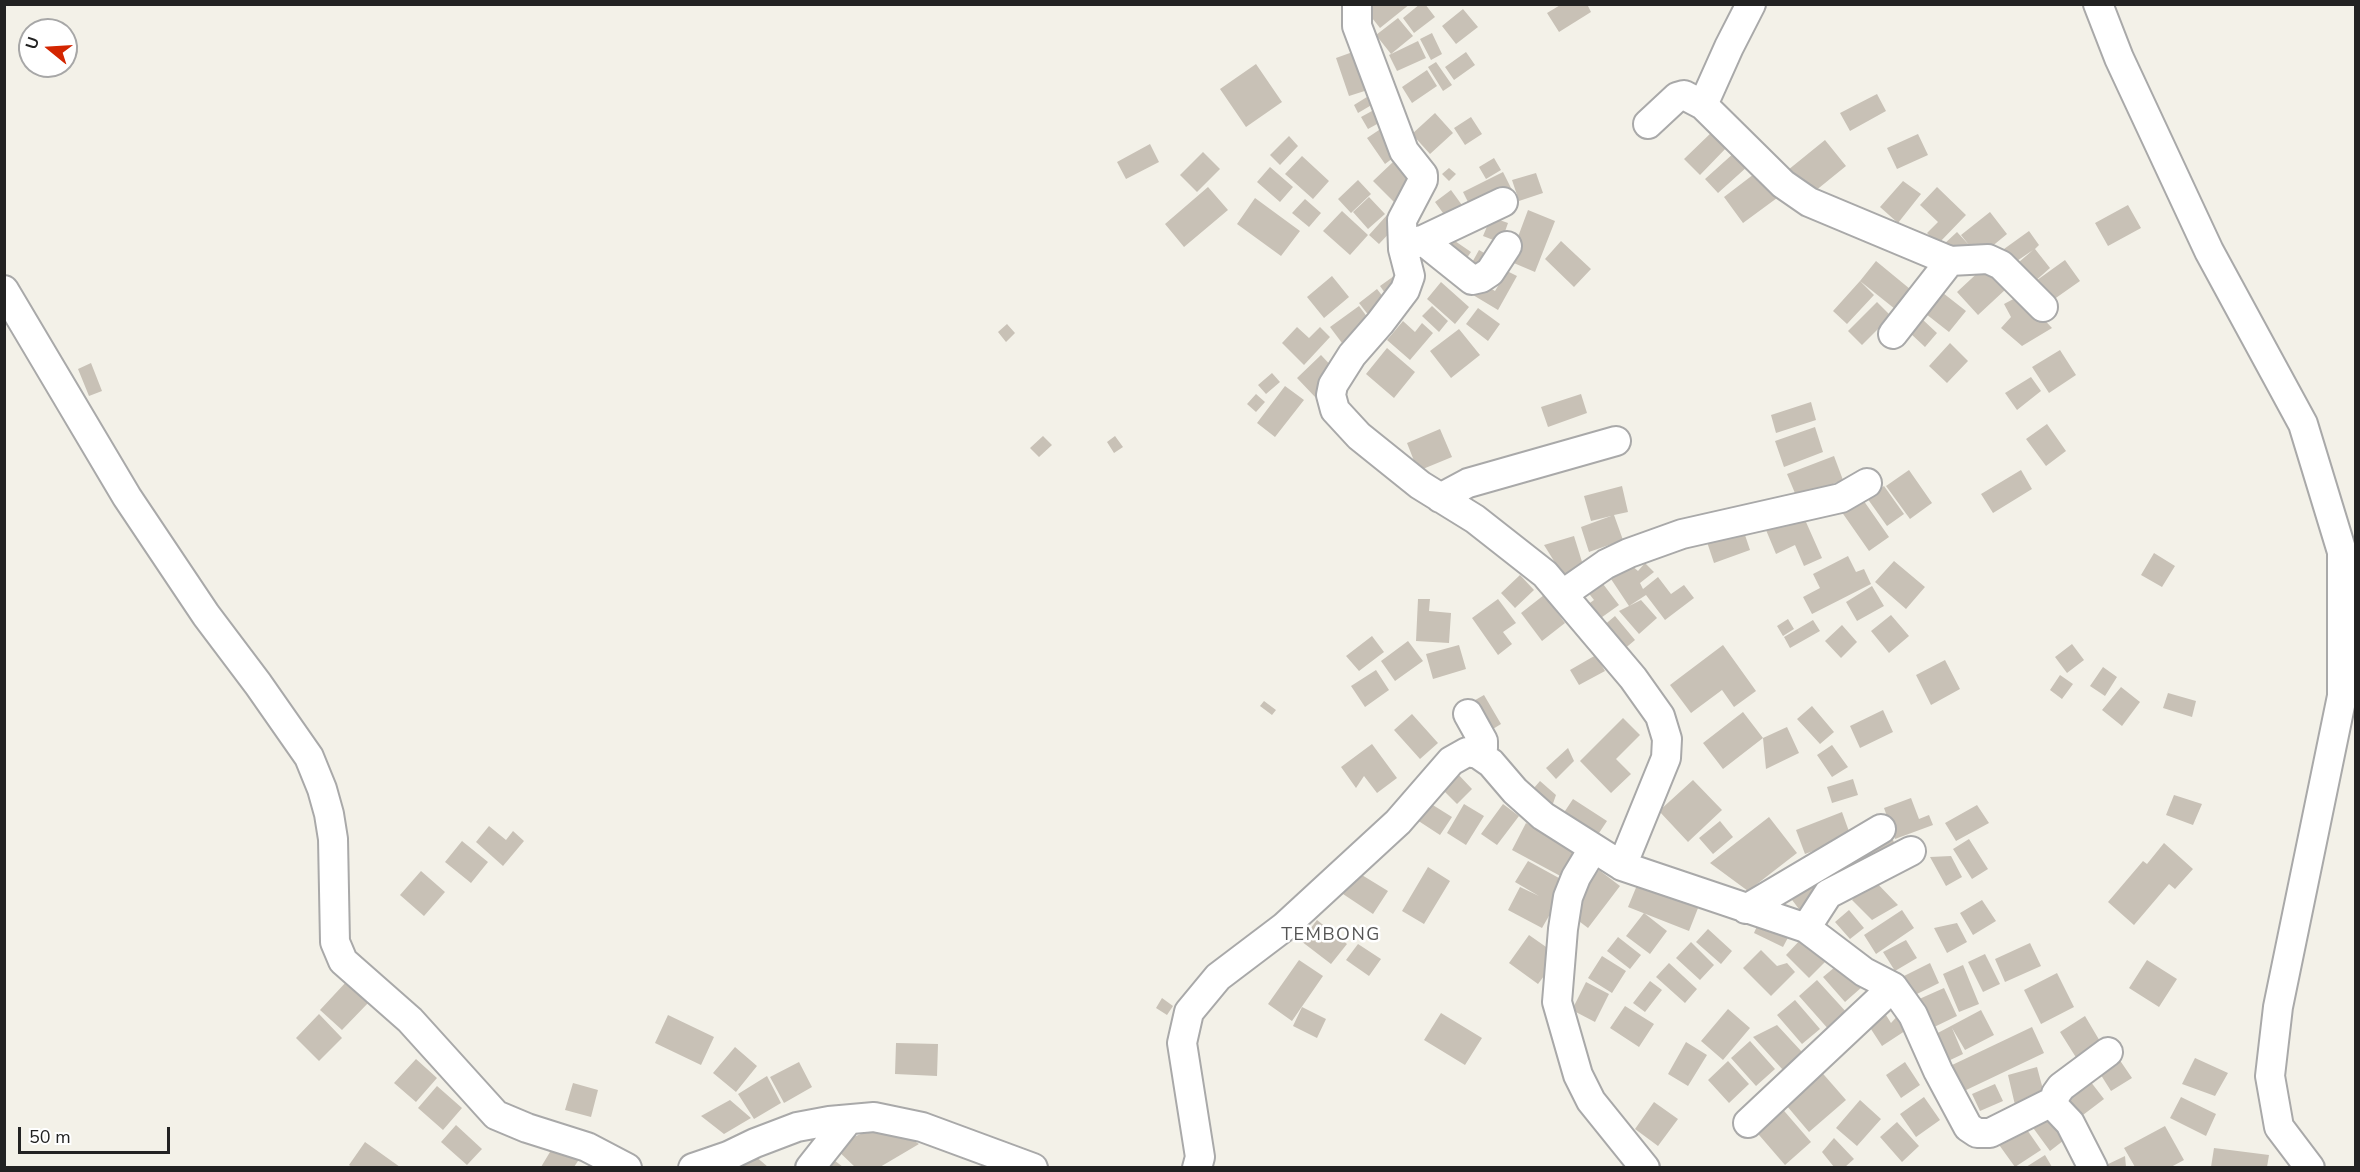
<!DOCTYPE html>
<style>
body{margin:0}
#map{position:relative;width:2360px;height:1172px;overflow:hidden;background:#f3f1e8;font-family:"Nunito Sans",sans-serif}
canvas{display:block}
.frame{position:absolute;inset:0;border:6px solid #222;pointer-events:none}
.north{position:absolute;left:18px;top:18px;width:60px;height:60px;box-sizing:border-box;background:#fff;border:2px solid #a7a7a7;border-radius:50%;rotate:288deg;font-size:16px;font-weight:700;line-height:24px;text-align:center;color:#222}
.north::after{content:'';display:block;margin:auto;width:21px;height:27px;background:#d32500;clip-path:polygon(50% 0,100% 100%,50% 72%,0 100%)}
.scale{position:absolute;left:18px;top:1127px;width:152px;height:27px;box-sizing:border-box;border:3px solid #222;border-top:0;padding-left:8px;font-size:18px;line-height:21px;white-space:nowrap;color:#222;-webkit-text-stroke:4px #fff;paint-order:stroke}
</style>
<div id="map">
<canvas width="2360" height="1172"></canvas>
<div class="frame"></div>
<div class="north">U</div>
<div class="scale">50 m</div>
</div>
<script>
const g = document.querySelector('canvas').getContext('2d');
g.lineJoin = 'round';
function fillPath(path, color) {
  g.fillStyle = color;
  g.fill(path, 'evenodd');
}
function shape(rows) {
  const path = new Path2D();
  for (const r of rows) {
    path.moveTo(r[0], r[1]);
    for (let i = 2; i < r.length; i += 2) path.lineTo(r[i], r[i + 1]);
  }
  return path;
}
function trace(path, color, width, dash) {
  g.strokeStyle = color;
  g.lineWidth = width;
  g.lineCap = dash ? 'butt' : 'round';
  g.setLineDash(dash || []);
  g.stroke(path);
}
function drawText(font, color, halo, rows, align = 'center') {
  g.font = font + ' "Nunito Sans",sans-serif';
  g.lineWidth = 5;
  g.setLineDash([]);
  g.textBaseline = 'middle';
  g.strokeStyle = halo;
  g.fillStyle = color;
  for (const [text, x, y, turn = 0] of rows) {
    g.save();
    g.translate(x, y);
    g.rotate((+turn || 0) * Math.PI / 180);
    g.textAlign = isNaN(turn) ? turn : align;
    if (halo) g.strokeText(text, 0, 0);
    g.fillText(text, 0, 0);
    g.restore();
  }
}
fillPath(shape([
 [1361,4,1410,4,1380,28],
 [1420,4,1425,4,1435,17,1414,33,1403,18],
 [1562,4,1587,4,1591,12,1559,32,1547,13],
 [1463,9,1478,27,1456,44,1442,26],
 [1398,18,1413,36,1391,54,1376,35],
 [1432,33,1442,54,1431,60,1420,39],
 [1418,41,1426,58,1397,71,1389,55],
 [1361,49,1374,88,1349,96,1336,58],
 [1466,52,1475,65,1454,80,1445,67],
 [1436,62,1452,85,1443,91,1428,67],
 [1256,64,1282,102,1246,127,1220,89],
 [1427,70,1437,86,1412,103,1402,87],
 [1375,92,1380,100,1358,113,1354,105],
 [1877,94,1886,111,1850,131,1840,113],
 [1381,106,1388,118,1368,129,1361,117],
 [1435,113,1453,133,1430,154,1412,134],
 [1471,117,1482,134,1465,145,1454,128],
 [1385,126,1401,152,1385,164,1367,138],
 [1714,130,1729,145,1700,175,1684,159],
 [1918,134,1928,155,1897,169,1887,148],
 [1289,136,1298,146,1280,165,1270,155],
 [1825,140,1846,166,1809,196,1788,170],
 [1150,144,1159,162,1126,179,1117,162],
 [1203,152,1220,169,1197,192,1180,175],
 [1735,152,1748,166,1718,193,1705,179],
 [1302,156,1329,181,1313,199,1285,174],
 [1494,158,1501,170,1486,179,1479,167],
 [1393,162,1417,187,1398,206,1373,181],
 [1270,167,1293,187,1280,202,1257,182],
 [1449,168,1456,174,1449,181,1442,174],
 [1758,171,1777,198,1743,223,1724,197],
 [1503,172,1513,192,1473,212,1463,192],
 [1536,173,1543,193,1519,201,1512,180],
 [1358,180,1371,194,1351,213,1338,199],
 [1903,181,1921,194,1898,223,1880,207],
 [1208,187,1228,210,1184,247,1165,224],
 [1937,187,1966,215,1938,244,1927,233,1938,222,1920,205],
 [1451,190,1467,212,1451,224,1435,202],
 [1369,197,1385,214,1368,229,1353,212],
 [1255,198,1300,231,1281,256,1237,224],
 [1305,199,1321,213,1309,227,1292,213],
 [2128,205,2141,228,2108,246,2095,223],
 [1528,210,1555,221,1535,272,1509,261],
 [1342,211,1368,235,1350,255,1323,231],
 [1990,212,2007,234,1979,257,1943,245,1957,232,1969,245,1961,235],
 [1387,215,1397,225,1379,244,1369,235],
 [1491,217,1508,223,1501,243,1483,236],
 [2029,231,2039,245,2035,249,2050,268,2033,283,2065,260,2080,281,2043,307,2012,268,2033,250,2014,263,2004,249],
 [1452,239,1471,252,1462,265,1443,252],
 [1561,241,1591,269,1574,287,1545,259],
 [1479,250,1486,254,1476,272,1469,268],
 [1876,261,1910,289,1895,309,1860,281],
 [1985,266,2006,289,1978,315,1957,292],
 [1401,271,1387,296,1380,286],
 [1507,271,1517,276,1498,310,1473,295,1480,282,1495,291],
 [1332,276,1349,297,1324,318,1307,297],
 [1860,281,1874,295,1847,324,1833,311],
 [1441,282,1469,307,1455,324,1427,299],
 [1377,289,1391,307,1373,321,1359,303],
 [1943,293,1966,311,1949,332,1926,314],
 [2021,295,2052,328,2022,346,2001,328,2011,317,2004,304],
 [1877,302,1891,316,1862,345,1848,331],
 [1359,306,1371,322,1342,343,1330,327],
 [1432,306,1448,321,1439,332,1422,316],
 [1478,308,1500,324,1488,341,1466,324],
 [1922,319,1937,333,1925,347,1910,333],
 [1403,321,1415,332,1422,323,1433,333,1410,360,1387,340],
 [1007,324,1015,333,1006,342,998,332],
 [1297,327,1309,338,1320,327,1330,337,1304,365,1282,343],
 [1459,329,1480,355,1451,378,1430,351],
 [1950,343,1968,361,1947,383,1929,366],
 [1387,348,1415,372,1394,398,1366,374],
 [2060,350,2076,375,2049,393,2032,367],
 [1321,355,1336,371,1327,388,1316,398,1297,378],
 [91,363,102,391,89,396,78,369],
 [1272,373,1280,382,1266,394,1258,385],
 [2031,377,2041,391,2017,410,2005,393],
 [1285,386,1304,400,1275,437,1257,423],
 [1256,394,1265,402,1256,412,1247,404],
 [1581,394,1587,413,1548,427,1541,407],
 [1811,402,1816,420,1776,433,1771,415],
 [2047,424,2066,451,2046,466,2026,439],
 [1815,427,1823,452,1784,467,1775,441],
 [1440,429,1452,457,1418,471,1407,443],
 [1043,436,1052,445,1039,457,1030,448],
 [1115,436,1123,447,1114,453,1107,442],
 [1834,456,1843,480,1797,498,1787,474],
 [1909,470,1932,503,1910,519,1886,486],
 [2021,470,2032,489,1993,513,1981,494],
 [1622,486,1628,512,1614,515,1623,540,1589,552,1581,527,1611,516,1591,521,1584,496],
 [1884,486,1904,514,1887,526,1867,498],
 [1859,494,1889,537,1869,551,1839,508],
 [1802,513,1822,558,1804,566,1795,545,1776,554,1766,530],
 [1741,523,1750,550,1714,563,1705,536],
 [1574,536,1583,565,1564,577,1544,545],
 [2154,553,2175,566,2162,587,2141,575],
 [1848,556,1856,572,1864,569,1871,584,1812,614,1803,597,1820,588,1813,574],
 [1894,561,1925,587,1906,609,1875,582],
 [1645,563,1654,572,1640,583,1643,589,1658,577,1671,594,1684,585,1694,598,1665,620,1646,595,1629,606,1611,579,1631,565,1638,571],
 [1520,575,1534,590,1515,608,1501,593],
 [1597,576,1619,605,1598,620,1587,605,1594,600,1583,586],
 [1872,586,1884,606,1857,621,1846,602],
 [1544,595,1565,623,1542,641,1521,613],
 [1418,599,1430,599,1429,611,1451,613,1449,643,1416,641],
 [1498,599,1516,623,1503,632,1512,644,1498,655,1472,618],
 [1641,600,1657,618,1639,634,1619,611],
 [1891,615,1909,636,1889,653,1871,631],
 [1615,616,1635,640,1622,651,1602,627],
 [1788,619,1794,629,1783,636,1777,626],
 [1813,620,1820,631,1790,648,1784,637],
 [1842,625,1857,642,1841,658,1825,641],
 [1372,636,1384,652,1359,671,1346,656],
 [1408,641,1423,661,1395,681,1381,661],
 [2072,644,2084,660,2067,673,2055,657],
 [1459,645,1466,669,1433,679,1426,654],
 [1723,645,1756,691,1734,707,1722,690,1691,713,1670,685],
 [1596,655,1605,671,1579,685,1570,670],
 [1945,660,1960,689,1931,705,1916,675],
 [2103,667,2117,677,2105,696,2090,686],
 [1376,670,1389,690,1365,707,1351,686],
 [2060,675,2073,684,2062,699,2050,690],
 [2121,687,2140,702,2122,726,2102,710],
 [2168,693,2196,701,2192,717,2163,708],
 [1484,695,1501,724,1488,732,1470,703],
 [1264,701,1276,710,1272,715,1260,706],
 [1812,706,1834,732,1820,744,1797,719],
 [1883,710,1893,732,1860,748,1850,726],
 [1743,712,1763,738,1723,769,1703,743],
 [1412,714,1438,743,1420,759,1394,730],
 [1623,718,1640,735,1616,759,1631,774,1611,793,1580,761],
 [1787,727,1799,753,1766,769,1763,738],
 [1372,744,1397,778,1377,793,1364,776,1356,788,1341,767],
 [1832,745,1848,767,1832,777,1817,755],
 [1568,748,1574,761,1556,779,1546,768],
 [1455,771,1472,789,1457,804,1440,787],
 [1853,779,1858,795,1832,803,1827,787],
 [1693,780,1722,810,1688,842,1659,811],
 [1540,781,1556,795,1549,815,1527,796],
 [2174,795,2202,804,2193,825,2166,815],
 [1911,798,1919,819,1929,815,1933,825,1895,839,1884,808],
 [1573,799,1607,821,1595,839,1561,817],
 [1428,802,1452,817,1440,835,1417,820],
 [1464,804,1484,816,1466,845,1447,833],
 [1503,804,1519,816,1497,845,1481,834],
 [1977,805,1989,823,1956,841,1945,823],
 [1842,812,1851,837,1805,854,1796,830],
 [1769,817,1797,853,1748,891,1710,863],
 [1720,821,1733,837,1713,854,1699,838],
 [1526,823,1581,854,1566,879,1512,850],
 [489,826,506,840,513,831,524,841,503,866,476,842],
 [1889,831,1897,849,1867,862,1859,844],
 [1969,839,1988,869,1972,879,1953,849],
 [462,841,488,862,471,883,445,862],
 [2164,843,2193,869,2175,889,2169,884,2134,925,2108,902,2143,861,2147,864],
 [1852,849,1863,871,1802,913,1786,892],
 [1951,856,1962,877,1946,886,1930,857],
 [1528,861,1568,883,1542,928,1508,910,1520,887,1539,896,1515,882],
 [1428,867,1450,881,1424,924,1402,911],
 [1599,870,1620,886,1588,928,1567,912],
 [421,871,445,892,424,916,400,895],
 [1357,872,1388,891,1373,914,1343,894],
 [1640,878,1700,903,1689,931,1628,907],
 [1872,878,1898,905,1872,920,1852,900],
 [1982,900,1996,921,1973,935,1960,913],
 [1849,910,1864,928,1850,939,1835,922],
 [1902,910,1914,928,1876,954,1864,935],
 [1644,913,1667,931,1650,954,1626,936],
 [1762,915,1792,930,1783,947,1754,933],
 [1317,920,1347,944,1331,964,1301,941],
 [1957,923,1967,942,1947,953,1934,928],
 [1708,929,1732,951,1721,964,1696,942],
 [1529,935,1559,956,1538,984,1509,963],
 [1618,937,1641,955,1630,969,1607,951],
 [1802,938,1825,962,1809,978,1786,955],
 [1906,940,1917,958,1895,971,1883,952],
 [1691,942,1714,965,1700,980,1676,958],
 [2030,943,2041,966,2005,982,1995,959],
 [1358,944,1381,959,1369,976,1346,960],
 [1761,950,1777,966,1787,963,1795,972,1771,996,1743,968],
 [1985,954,2000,984,1983,992,1968,962],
 [1602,956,1626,971,1612,993,1588,978],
 [1299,960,1323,976,1292,1021,1268,1004],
 [2147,960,2177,979,2159,1007,2129,988],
 [1841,962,1862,987,1845,1002,1823,977],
 [1669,963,1697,989,1685,1003,1656,977],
 [1930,963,1939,983,1911,997,1902,977],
 [1963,965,1979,1004,1959,1012,1943,974],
 [2057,973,2074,1007,2041,1024,2024,990],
 [1817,980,1848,1014,1830,1031,1799,996],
 [347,981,369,1002,342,1030,320,1010],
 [1650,981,1662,990,1645,1012,1633,1003],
 [1586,982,1609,994,1595,1022,1572,1010],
 [1944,988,1957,1016,1930,1029,1917,1000],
 [1162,998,1173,1006,1167,1015,1156,1008],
 [1795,1000,1820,1029,1802,1044,1777,1015],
 [1625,1006,1654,1024,1639,1047,1610,1028],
 [1302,1007,1326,1019,1317,1038,1293,1026],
 [1728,1009,1750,1028,1723,1060,1701,1041],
 [1981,1010,1994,1035,1965,1050,1952,1028,1963,1054,1946,1062,1934,1035],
 [1884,1012,1891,1023,1901,1012,1911,1027,1882,1046,1867,1023],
 [1441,1013,1482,1038,1465,1065,1424,1040],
 [319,1014,342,1038,319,1061,296,1038],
 [668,1015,714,1037,701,1065,655,1043],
 [2085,1016,2101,1043,2077,1059,2060,1032],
 [1777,1025,1802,1052,1783,1070,1753,1037],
 [2032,1027,2044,1053,1962,1092,1950,1066],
 [1750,1041,1775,1069,1756,1086,1731,1058],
 [1686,1042,1707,1055,1688,1086,1668,1074],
 [896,1043,938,1044,937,1076,895,1074],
 [735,1047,757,1066,736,1092,713,1073],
 [2195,1058,2228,1073,2215,1096,2182,1084],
 [416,1059,437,1078,416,1102,394,1083],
 [2119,1059,2132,1078,2111,1091,2099,1072],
 [1728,1061,1749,1084,1729,1103,1708,1080],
 [799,1062,812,1087,784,1103,770,1077],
 [1905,1062,1920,1085,1901,1098,1886,1075],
 [2037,1067,2045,1097,2015,1105,2008,1075],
 [1818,1068,1846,1100,1809,1132,1781,1099],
 [767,1076,781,1103,754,1119,738,1094],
 [2087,1077,2104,1099,2079,1118,2062,1095],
 [573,1083,598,1090,591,1117,565,1110],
 [1995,1084,2003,1101,1980,1111,1972,1094],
 [437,1086,462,1108,443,1130,418,1108],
 [1924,1097,1940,1120,1916,1137,1900,1114],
 [2181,1097,2216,1114,2206,1136,2170,1118],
 [730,1100,751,1118,724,1134,701,1116],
 [1860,1100,1881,1119,1857,1146,1836,1128],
 [1654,1102,1678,1119,1658,1146,1635,1129],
 [1779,1105,1811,1142,1785,1165,1753,1128],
 [2048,1112,2068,1137,2050,1151,2031,1125],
 [1897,1122,1919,1146,1902,1162,1880,1137],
 [886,1123,919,1144,880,1167,855,1167,833,1146],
 [2023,1124,2041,1150,2015,1167,1997,1142],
 [456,1125,482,1149,467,1165,441,1142],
 [2165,1126,2184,1160,2171,1167,2135,1167,2124,1148],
 [1834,1138,1854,1159,1845,1167,1834,1167,1822,1152],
 [365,1142,400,1167,352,1167,349,1165],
 [556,1142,582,1155,574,1167,541,1167],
 [2214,1148,2269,1155,2267,1167,2211,1167],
 [826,1154,843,1167,816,1167],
 [754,1155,768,1167,743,1167],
 [2045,1155,2052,1167,2026,1167],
 [2125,1156,2126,1167,2102,1167]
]), '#c8c1b6');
const minor = shape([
 [1357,4,1357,26,1404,151,1423,175,1423,180,1402,220,1403,249,1410,276,1405,290,1380,323,1352,355,1333,385,1331,395,1335,410,1359,436,1420,485,1475,519,1545,574,1633,678,1660,716,1667,739,1666,758,1622,866],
 [1751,4,1729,47,1703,105,1783,184,1809,202,1950,261,1988,259,2001,265,2043,307],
 [2098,4,2119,58,2209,251,2303,424,2342,552,2342,696,2278,1007,2270,1076,2279,1127,2310,1168],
 [1648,124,1677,97,1684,95,1703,105],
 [1422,240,1472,280,1481,278,1490,272,1507,246],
 [1408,247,1503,202],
 [4,290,127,497,206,615,258,684,309,757,322,789,329,814,333,839,335,942,343,961,410,1020,496,1115,527,1128,587,1147,627,1168],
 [1893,334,1950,261],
 [1440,498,1468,483,1616,441],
 [1563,594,1606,564,1629,553,1682,534,1841,498,1867,483],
 [1468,714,1483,741,1483,748,1478,754],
 [1593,849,1576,877,1568,897,1563,929,1557,1002,1578,1075,1591,1101,1645,1168],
 [1746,909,1881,829],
 [1806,928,1828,894,1911,851],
 [2053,1105,2056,1094,2061,1087,2108,1052],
 [1748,1123,1893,987],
 [693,1168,728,1156,755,1143,797,1127,829,1121,874,1117,922,1127,1033,1168],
 [810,1168,848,1120],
 [1197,1168,1200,1157,1182,1043,1189,1012,1218,977,1284,927,1398,822,1451,761,1467,752,1478,754,1491,763,1515,791,1543,816,1622,866,1806,928,1864,972,1893,987,1913,1015,1938,1071,1968,1127,1977,1133,1990,1133,2048,1104,2053,1105,2070,1123,2093,1168]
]);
trace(minor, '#a9a9a9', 32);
trace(minor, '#fff', 28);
g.letterSpacing = '1.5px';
drawText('18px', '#555', '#fff', [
 ["TEMBONG",1331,936]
]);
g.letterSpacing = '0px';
</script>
